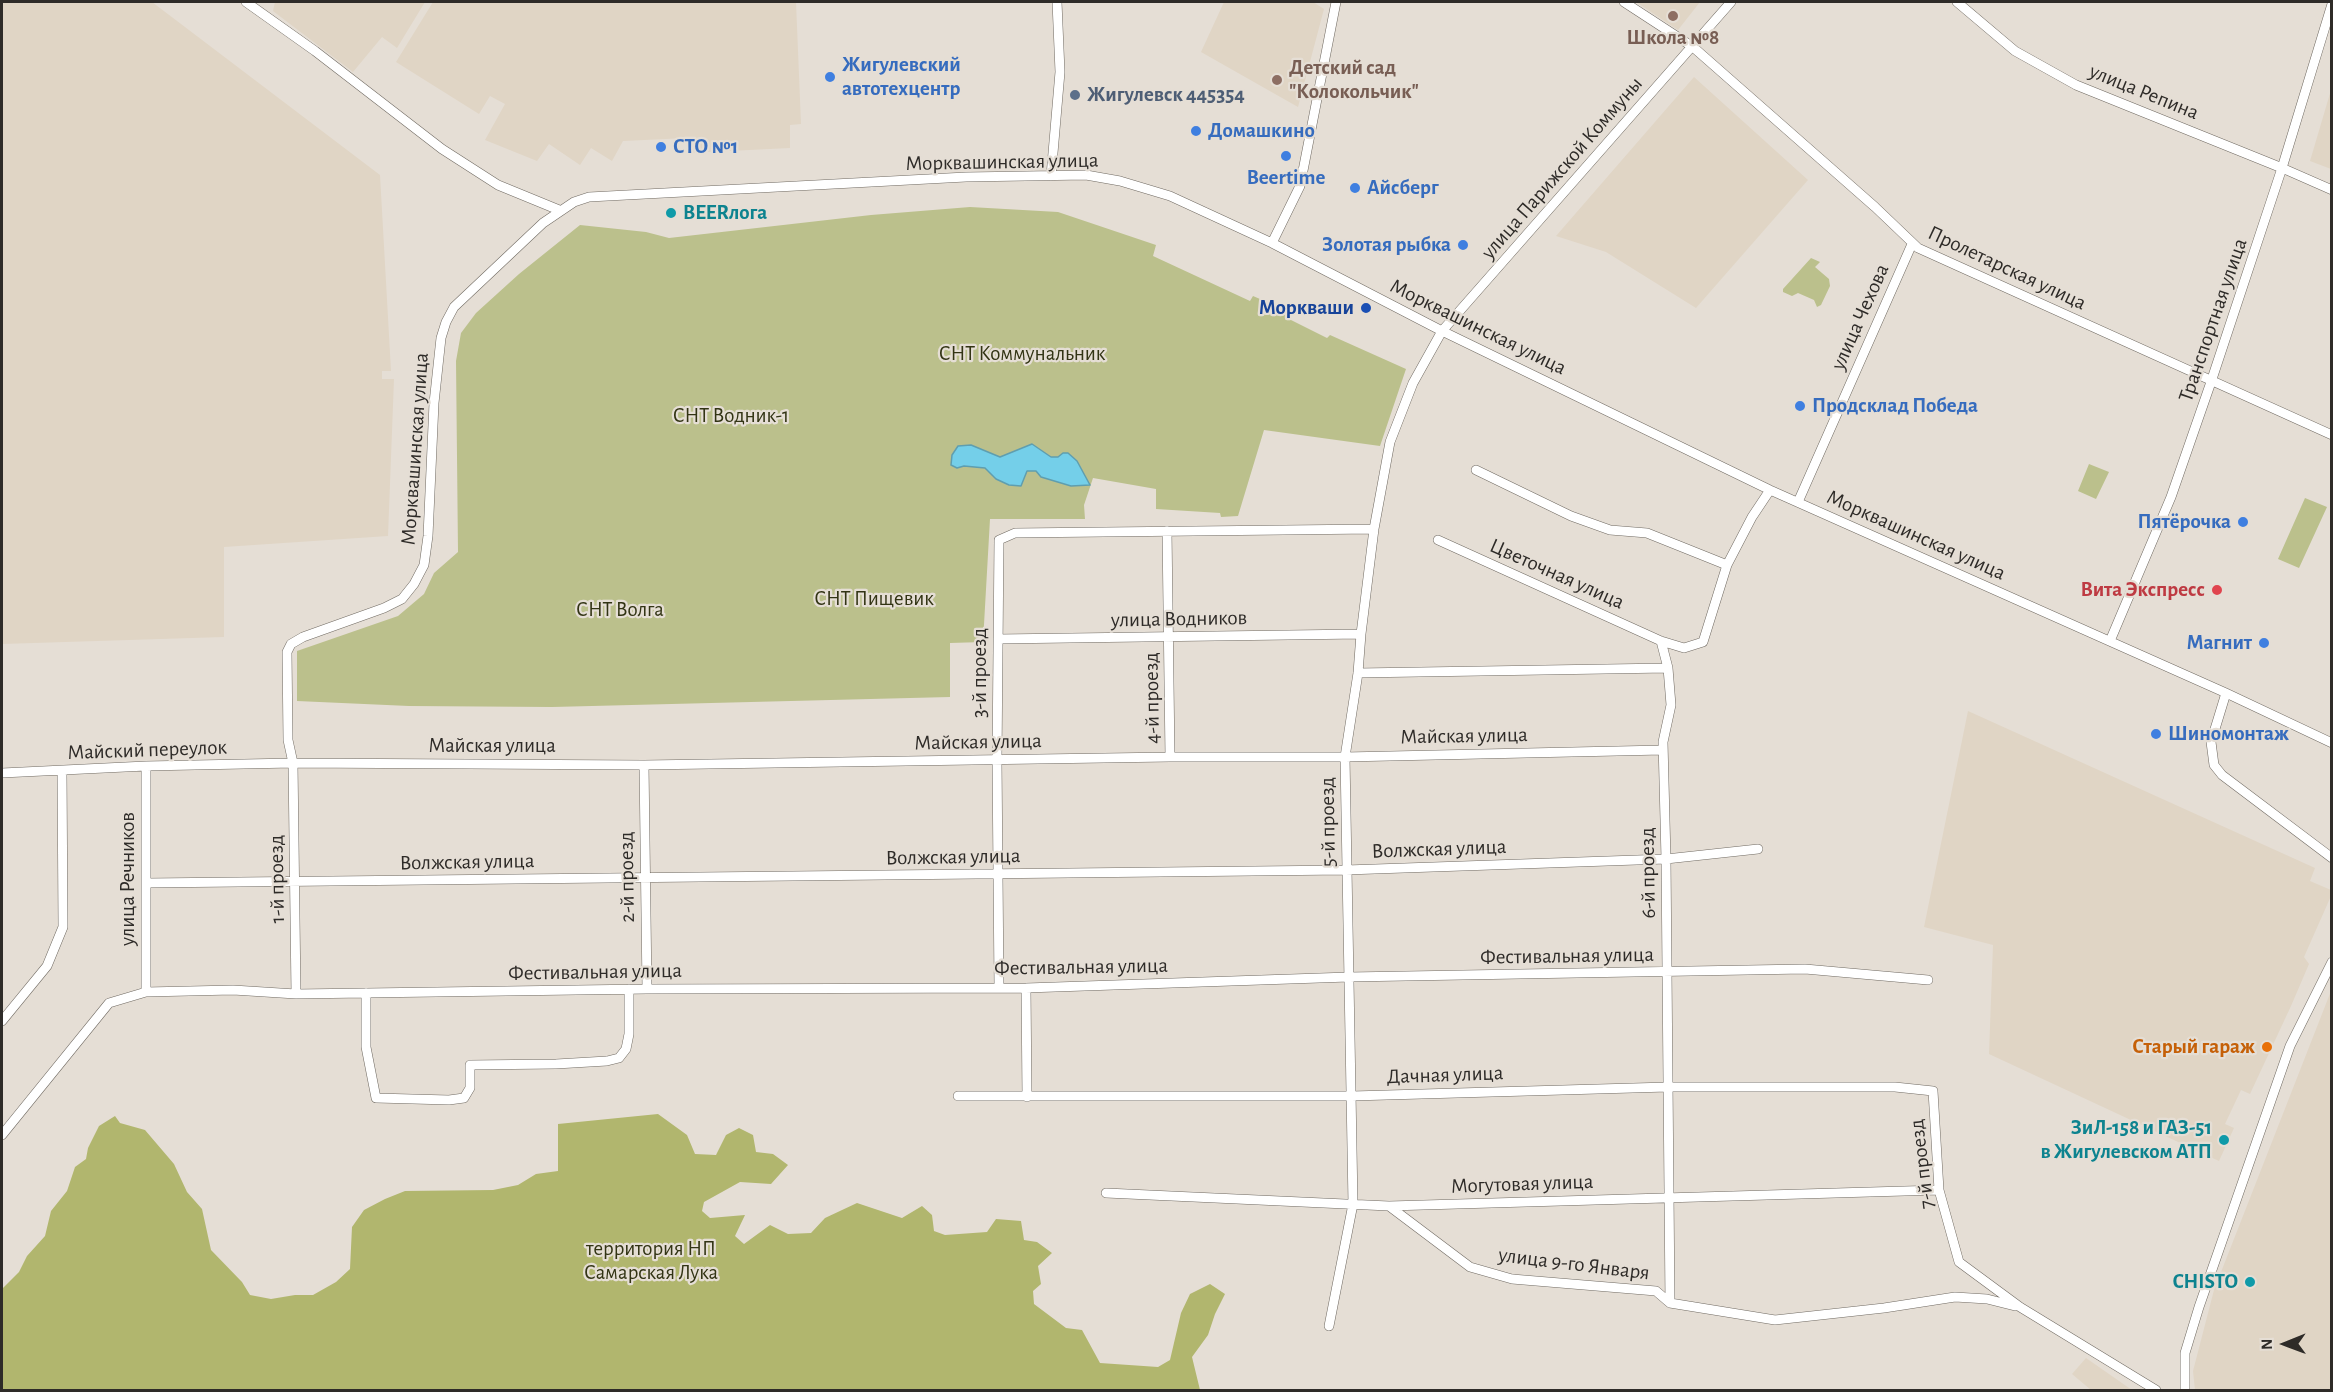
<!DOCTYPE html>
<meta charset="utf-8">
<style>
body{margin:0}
#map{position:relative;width:2333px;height:1392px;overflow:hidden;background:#e5ded5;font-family:"Alegreya Sans",sans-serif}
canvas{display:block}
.frame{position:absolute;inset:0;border:3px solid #2e2b28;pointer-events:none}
.north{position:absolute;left:2255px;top:1314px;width:60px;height:60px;-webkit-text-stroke:4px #e5ded5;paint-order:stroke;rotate:269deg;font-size:16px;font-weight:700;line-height:24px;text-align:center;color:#2e2b28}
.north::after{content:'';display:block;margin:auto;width:21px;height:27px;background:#2e2b28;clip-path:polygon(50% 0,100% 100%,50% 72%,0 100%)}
</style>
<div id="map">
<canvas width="2333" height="1392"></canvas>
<div class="frame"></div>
<div class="north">N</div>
</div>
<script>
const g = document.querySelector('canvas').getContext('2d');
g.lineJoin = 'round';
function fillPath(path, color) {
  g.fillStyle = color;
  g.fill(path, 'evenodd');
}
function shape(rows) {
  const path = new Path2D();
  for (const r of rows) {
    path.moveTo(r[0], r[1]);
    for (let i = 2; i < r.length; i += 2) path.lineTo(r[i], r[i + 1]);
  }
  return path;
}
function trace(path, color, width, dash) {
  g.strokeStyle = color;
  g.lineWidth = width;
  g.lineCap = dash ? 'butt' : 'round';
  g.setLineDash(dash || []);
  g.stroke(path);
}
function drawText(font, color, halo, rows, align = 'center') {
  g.font = font + ' "Alegreya Sans",sans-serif';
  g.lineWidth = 4.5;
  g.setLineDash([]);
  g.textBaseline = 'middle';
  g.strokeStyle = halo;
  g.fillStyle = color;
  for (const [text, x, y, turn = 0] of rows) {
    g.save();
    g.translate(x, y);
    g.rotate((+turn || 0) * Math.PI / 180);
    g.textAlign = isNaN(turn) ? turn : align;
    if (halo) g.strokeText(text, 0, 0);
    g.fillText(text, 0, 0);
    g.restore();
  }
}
fillPath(shape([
 [2,2,152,2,380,175,391,371,382,371,382,379,394,379,388,536,224,547,224,637,2,644],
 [275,2,425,2,397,48,382,37,353,72,273,11],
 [433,2,796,2,801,124,790,125,790,148,688,153,687,138,623,141,612,161,591,148,580,165,549,144,537,161,485,140,505,104,490,96,479,114,396,62],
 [1224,2,1313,2,1324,9,1298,107,1201,52],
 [1636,2,1700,2,1678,30],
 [1694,77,1808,180,1696,308,1606,252,1556,236],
 [2331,90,2331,169,2310,161],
 [1968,711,2315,868,2310,881,2331,890,2331,896,2304,957,2309,964,2291,1006,2250,1094,2241,1090,2225,1124,2234,1128,2219,1161,1989,1054,1993,945,1924,927],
 [2331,991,2331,1390,2195,1390,2193,1371,2214,1290],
 [2086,1358,2132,1390,2091,1390,2072,1374]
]), '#e0d5c5');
fillPath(shape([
 [970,207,1058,212,1156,245,1153,256,1250,301,1253,296,1288,311,1285,317,1327,338,1330,335,1406,369,1380,446,1264,430,1238,516,1221,517,1220,513,1156,509,1156,489,1093,478,1084,505,1085,519,990,519,983,642,950,643,950,697,552,707,409,706,297,701,297,651,398,616,424,594,434,573,458,552,456,361,461,333,476,313,519,274,580,225,646,232,669,238,871,215],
 [1811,258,1820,262,1815,267,1829,279,1830,286,1821,305,1817,307,1814,300,1798,293,1792,296,1783,292,1783,289],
 [2089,464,2109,472,2096,499,2078,491],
 [2305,498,2327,507,2299,568,2278,559]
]), '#bbc08c');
fillPath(shape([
 [658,1114,687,1135,695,1154,716,1155,726,1135,739,1128,753,1135,756,1152,773,1154,788,1165,771,1184,740,1182,704,1202,702,1211,710,1218,745,1215,735,1236,744,1244,770,1225,788,1234,811,1233,825,1218,857,1203,902,1218,922,1206,932,1215,934,1231,945,1235,987,1232,996,1219,1021,1221,1024,1240,1037,1242,1052,1253,1038,1266,1041,1284,1033,1291,1034,1304,1066,1328,1082,1330,1100,1363,1158,1367,1170,1360,1181,1313,1190,1294,1210,1284,1225,1294,1215,1314,1208,1335,1192,1357,1200,1390,2,1390,2,1289,19,1272,27,1256,45,1236,51,1211,67,1191,75,1167,86,1159,88,1148,99,1126,115,1116,120,1123,145,1130,174,1164,187,1192,202,1209,211,1250,242,1282,250,1295,271,1299,295,1295,313,1295,336,1282,350,1269,352,1227,364,1210,385,1199,405,1191,493,1190,518,1185,536,1174,558,1171,558,1124]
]), '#b1b66e');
const water = shape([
 [1032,444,1051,457,1058,457,1063,453,1068,453,1077,461,1090,485,1071,486,1041,477,1036,471,1027,471,1021,486,1009,485,996,479,985,468,964,466,957,468,951,465,952,455,958,446,971,445,1000,457,1032,444]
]);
fillPath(water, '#74cfe9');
trace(water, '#5f9eaf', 1.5);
const minor = shape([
 [246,2,315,51,442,149,498,185,559,210],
 [1624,2,1693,47,1875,207,1918,248,2332,435],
 [1957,2,2015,51,2076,85,2282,168,2332,190],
 [1051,176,1060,72,1057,2],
 [1272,243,1300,186,1336,2],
 [1476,470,1571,516,1610,530,1647,533,1727,565],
 [1798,502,1912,244],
 [1167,531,1170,757],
 [1438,540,1661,641,1684,648,1703,642,1727,565,1752,517,1770,490],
 [998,639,1361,634],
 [1661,641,1668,668,1671,705,1663,742,1666,859,1670,1303],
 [2110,641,2171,497,2211,382,2282,168,2332,4],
 [1358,673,1668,668],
 [2226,693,2211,742,2214,765,2222,775,2332,858],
 [644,765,647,989],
 [2,773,146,766,293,763,644,765,1170,757,1345,757,1663,750],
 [147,883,1346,870,1666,859,1758,849],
 [999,987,997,760,999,540,1015,533,1374,529],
 [1026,988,1027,1097],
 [146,992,146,766],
 [366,993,366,1047,376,1098,449,1100,464,1098,470,1088,470,1065,556,1064,607,1061,619,1058,626,1049,629,1034,629,989],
 [296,994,293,763,288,740,287,652,291,644,303,637,384,608,402,599,414,584,424,565,428,536,434,403,441,338,446,322,454,307,543,223,574,202,589,197,966,177,1086,175,1120,181,1170,196,1272,243,1442,331,1770,490,2226,693,2332,743],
 [2,1021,47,966,63,927,62,771],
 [958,1096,1352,1096,1668,1087,1895,1087,1933,1091,1939,1190,1959,1262,2020,1307,2156,1390],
 [2,1135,109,1003,146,992,233,990,296,994,647,989,1026,988,1349,977,1805,969,1928,980],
 [1106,1193,1389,1206,1939,1190],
 [1389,1206,1470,1267,1512,1279,1656,1291,1670,1303,1775,1320,1884,1308,1955,1297,1987,1299,2015,1306],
 [1329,1326,1353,1204,1345,757,1358,673,1361,634,1374,529,1390,442,1413,383,1442,331,1731,2],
 [2185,1390,2185,1353,2199,1307,2290,1046,2332,962]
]);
trace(minor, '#706a62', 10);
trace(minor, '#fff', 9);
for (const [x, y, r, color] of [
 [1673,16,6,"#8d6e63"],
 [830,77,6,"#3f7fe0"],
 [1277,80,6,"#8d6e63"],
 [1075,95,6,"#5c6f8a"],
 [1196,131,6,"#3f7fe0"],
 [661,147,6,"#3f7fe0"],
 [1286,156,6,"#3f7fe0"],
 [1355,188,6,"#3f7fe0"],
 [671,213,6,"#0f9aa8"],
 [1463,245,6,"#3f7fe0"],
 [1366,308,6,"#1a4fb4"],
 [1800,406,6,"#3f7fe0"],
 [2243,522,6,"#3f7fe0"],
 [2217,590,6,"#e0444e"],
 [2264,643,6,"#3f7fe0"],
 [2156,734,6,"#3f7fe0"],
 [2267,1047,6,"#e8710a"],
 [2224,1140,6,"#0f9aa8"],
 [2250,1282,6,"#0f9aa8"]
]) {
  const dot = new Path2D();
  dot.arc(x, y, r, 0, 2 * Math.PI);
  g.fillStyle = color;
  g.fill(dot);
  trace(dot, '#e5ded5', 2);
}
drawText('bold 21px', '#785e54', '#e5ded5', [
 ["Школа №8",1673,38],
 ["Детский сад",1289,68,"left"],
 ["\"Колокольчик\"",1289,92,"left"]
]);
drawText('bold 21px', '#366cbe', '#e5ded5', [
 ["Жигулевский",842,65],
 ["автотехцентр",842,89],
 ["Домашкино",1208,131],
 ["СТО №1",673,147],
 ["Beertime",1286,178,"center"],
 ["Айсберг",1367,188],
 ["Золотая рыбка",1451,245,"right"],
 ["Продсклад Победа",1812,406],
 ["Пятёрочка",2231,522,"right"],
 ["Магнит",2252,643,"right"],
 ["Шиномонтаж",2168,734]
], 'left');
drawText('21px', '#2e2b28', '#e5ded5', [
 ["улица Репина",2144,92,22],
 ["Морквашинская улица",1002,162,-1],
 ["улица Парижской Коммуны",1562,168,-49],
 ["Пролетарская улица",2007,268,25],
 ["улица Чехова",1860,317,-66],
 ["Транспортная улица",2213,320,-71],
 ["Морквашинская улица",1478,327,26],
 ["Морквашинская улица",415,449,-86],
 ["Морквашинская улица",1916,535,24],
 ["Цветочная улица",1557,574,24],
 ["улица Водников",1179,619,-1],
 ["3-й проезд",980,673,-90],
 ["4-й проезд",1152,698,-91],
 ["Майская улица",1464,736,-1],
 ["Майская улица",978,742,-1],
 ["Майская улица",492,746],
 ["Майский переулок",147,750,-2],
 ["5-й проезд",1328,822,-91],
 ["Волжская улица",1439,849,-2],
 ["Волжская улица",953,857,-1],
 ["Волжская улица",467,862,-1],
 ["6-й проезд",1648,873,-91],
 ["2-й проезд",627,877,-91],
 ["улица Речников",128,879,-90],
 ["1-й проезд",277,879,-91],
 ["Фестивальная улица",1567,956,-1],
 ["Фестивальная улица",1081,967,-1],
 ["Фестивальная улица",595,972,-1],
 ["Дачная улица",1445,1075,-2],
 ["7-й проезд",1922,1164,-97],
 ["Могутовая улица",1522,1184,-2],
 ["улица 9-го Января",1574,1264,7]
]);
drawText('bold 21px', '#4e5e75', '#e5ded5', [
 ["Жигулевск 445354",1087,95]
], 'left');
drawText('bold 21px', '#0d838f', '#e5ded5', [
 ["BEERлога",683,213,"left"],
 ["ЗиЛ-158 и ГАЗ-51",2212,1128],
 ["в Жигулевском АТП",2212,1152],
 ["CHISTO",2238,1282]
], 'right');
drawText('bold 21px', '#164399', '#e5ded5', [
 ["Моркваши",1354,308]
], 'right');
drawText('21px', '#323414', '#e5ded5', [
 ["СНТ Коммунальник",1022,354],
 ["СНТ Водник-1",731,416],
 ["СНТ Пищевик",874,599],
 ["СНТ Волга",620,610],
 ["территория НП",651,1249],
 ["Самарская Лука",651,1273]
]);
drawText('bold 21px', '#be3a42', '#e5ded5', [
 ["Вита Экспресс",2205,590]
], 'right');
drawText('bold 21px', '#c56008', '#e5ded5', [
 ["Старый гараж",2255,1047]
], 'right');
</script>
